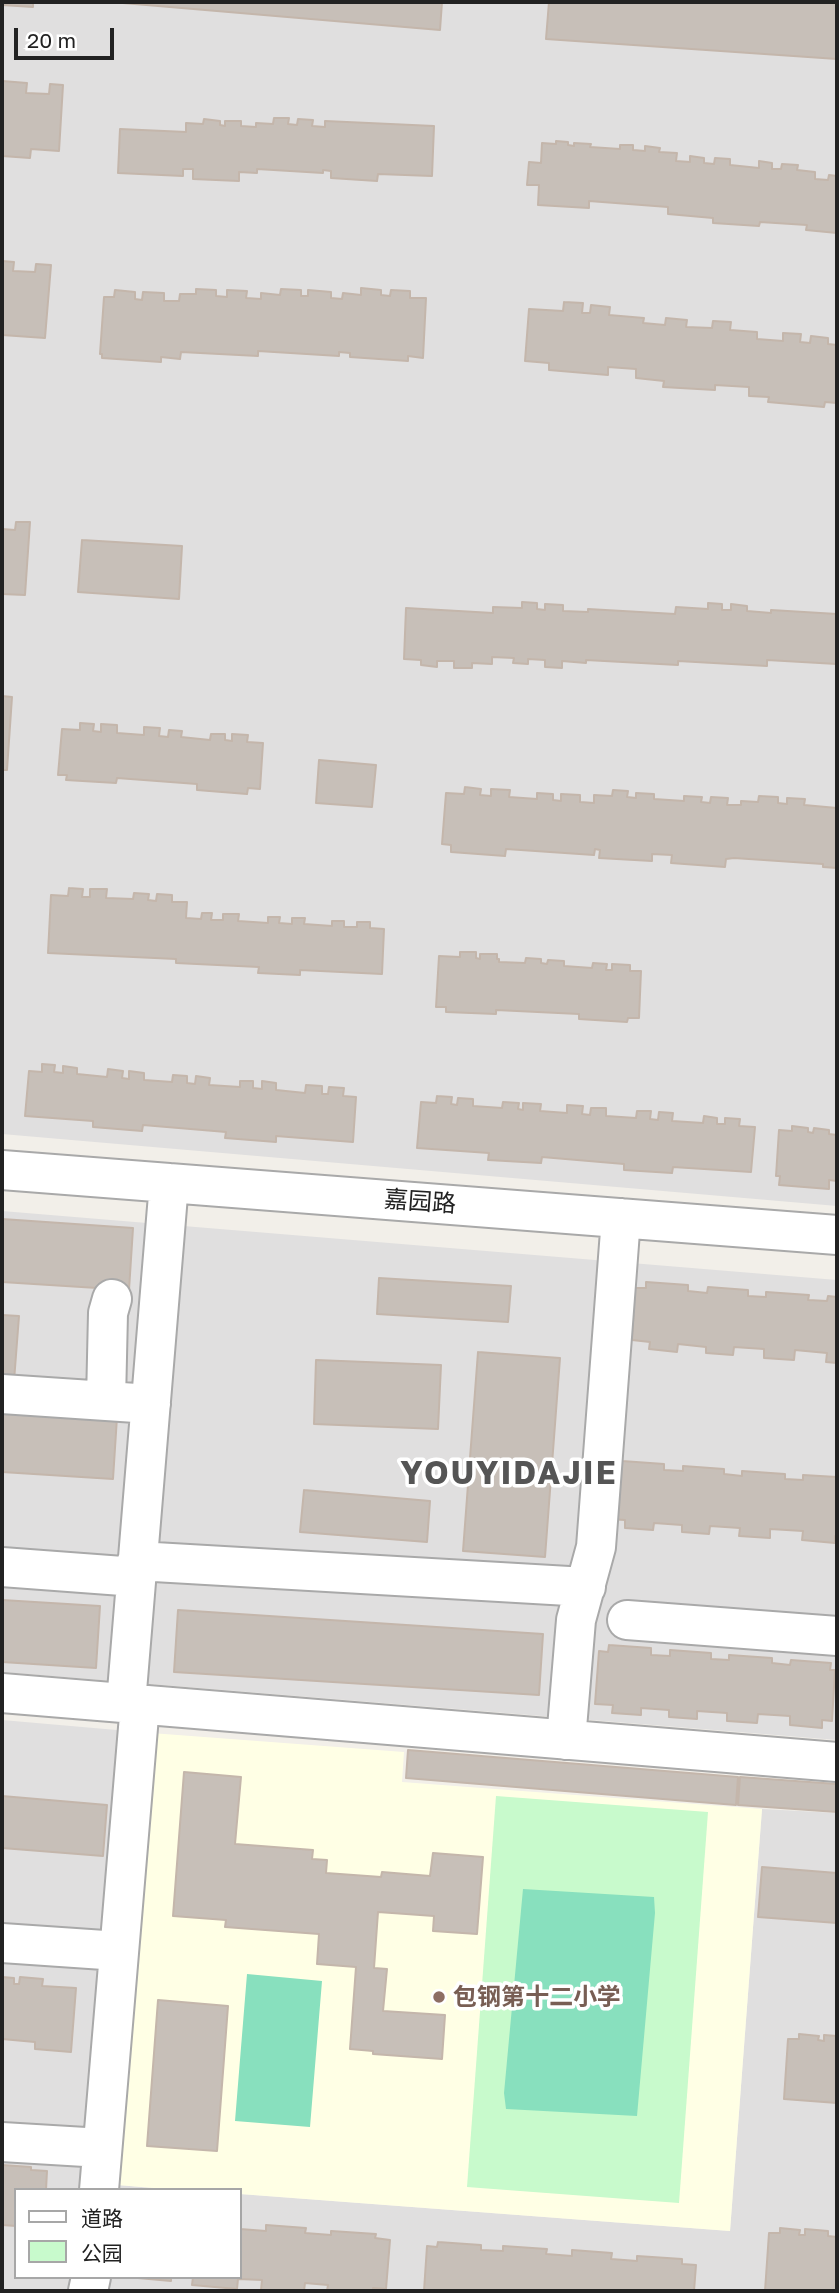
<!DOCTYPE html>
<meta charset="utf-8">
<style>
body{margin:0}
#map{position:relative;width:839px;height:2293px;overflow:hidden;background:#f2efe9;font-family:"Golos Text","Noto Sans SC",sans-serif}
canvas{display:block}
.frame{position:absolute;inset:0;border:4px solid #222;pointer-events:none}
.legend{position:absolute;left:14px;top:2188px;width:228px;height:91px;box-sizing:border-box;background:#fff;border:2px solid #a7a7a7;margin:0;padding:9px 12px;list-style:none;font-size:21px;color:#222}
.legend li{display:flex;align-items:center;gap:14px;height:35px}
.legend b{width:35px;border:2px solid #a7a7a7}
.scale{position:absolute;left:14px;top:28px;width:100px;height:32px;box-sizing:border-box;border:4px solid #222;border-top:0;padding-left:9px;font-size:21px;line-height:24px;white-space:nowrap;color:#222;-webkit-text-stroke:5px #fff;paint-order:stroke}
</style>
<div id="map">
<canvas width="839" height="2293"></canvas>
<div class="frame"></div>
<ul class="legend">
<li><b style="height:9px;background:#fff"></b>道路</li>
<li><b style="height:19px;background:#c8facc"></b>公园</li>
</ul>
<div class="scale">20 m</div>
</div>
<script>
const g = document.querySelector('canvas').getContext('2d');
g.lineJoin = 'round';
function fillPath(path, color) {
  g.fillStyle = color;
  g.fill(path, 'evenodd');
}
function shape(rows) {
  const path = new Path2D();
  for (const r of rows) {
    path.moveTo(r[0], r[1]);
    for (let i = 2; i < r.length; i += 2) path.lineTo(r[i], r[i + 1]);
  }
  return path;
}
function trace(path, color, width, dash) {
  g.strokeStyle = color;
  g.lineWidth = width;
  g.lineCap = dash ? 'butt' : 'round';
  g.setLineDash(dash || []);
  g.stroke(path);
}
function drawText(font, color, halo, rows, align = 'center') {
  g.font = font + ' "Golos Text","Noto Sans SC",sans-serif';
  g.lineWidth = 7;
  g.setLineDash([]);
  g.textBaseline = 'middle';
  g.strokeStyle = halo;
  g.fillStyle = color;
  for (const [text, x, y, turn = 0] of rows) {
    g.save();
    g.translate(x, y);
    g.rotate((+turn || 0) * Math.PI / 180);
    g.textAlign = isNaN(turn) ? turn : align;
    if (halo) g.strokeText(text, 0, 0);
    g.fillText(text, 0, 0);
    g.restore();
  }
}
fillPath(shape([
 [2,2,837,2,837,1206,2,1134],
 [2,1211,837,1280,837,1740,2,1672],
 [2,1720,151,1733,118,2185,178,2190,16,2190,16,2277,240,2277,240,2194,730,2231,762,1809,837,1813,837,2291,2,2291]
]), '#e0dfdf');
fillPath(shape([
 [151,1733,404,1752,402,1782,762,1809,730,2231,240,2194,240,2190,178,2190,117,2185]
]), '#ffffe5');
fillPath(shape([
 [496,1796,708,1812,679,2203,467,2187]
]), '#c8facc');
fillPath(shape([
 [523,1889,654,1897,655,1913,637,2116,506,2109,504,2093],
 [247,1974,322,1981,310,2127,235,2121]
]), '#88e0be');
const building = shape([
 [2,2,33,2,33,7,2,5,2,2],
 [111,2,442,2,440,30,111,2],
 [549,2,837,2,837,59,546,39,549,2],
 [2,81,27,83,26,93,49,94,50,84,63,85,59,151,31,149,30,158,2,156,2,81],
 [274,118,289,118,288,124,297,125,298,119,313,120,312,126,325,127,325,121,434,126,432,176,378,174,377,181,331,178,331,171,323,170,323,173,257,169,257,173,239,172,239,181,193,179,193,169,183,169,183,176,118,173,120,129,186,132,186,123,203,124,204,119,220,121,220,125,225,126,225,121,241,121,241,126,256,127,256,123,273,124,274,118],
 [556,141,568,142,568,145,574,146,574,143,591,144,590,147,620,149,620,145,633,145,633,150,645,151,645,146,660,148,659,152,677,153,676,161,690,162,690,156,704,158,704,163,714,164,715,158,730,159,730,165,759,168,759,161,772,163,772,169,781,169,782,164,798,165,797,170,815,172,815,179,828,180,829,175,837,176,837,233,806,230,807,225,760,222,759,226,713,223,713,218,668,214,668,207,589,201,589,208,538,205,539,185,527,185,529,162,541,163,542,143,556,144,556,141],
 [2,261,14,262,13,271,35,272,36,264,51,265,45,338,2,335,2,261],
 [361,288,381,290,381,295,390,296,391,290,410,291,410,298,426,298,423,358,408,356,408,361,350,357,350,353,339,352,339,356,258,351,258,356,181,352,180,359,161,357,161,362,102,358,102,354,100,354,104,297,114,297,115,290,135,292,135,299,142,300,143,292,164,293,164,301,179,301,180,294,196,294,196,289,216,290,216,296,227,297,227,290,247,291,246,298,261,299,261,293,280,295,281,289,301,290,301,296,308,296,308,290,331,292,331,298,342,299,343,293,361,295,361,288],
 [564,302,583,303,582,313,590,313,591,305,610,307,609,315,644,318,643,323,665,325,666,318,687,320,686,327,712,328,713,321,731,322,730,330,757,332,757,339,783,341,783,333,801,334,800,342,810,343,811,336,828,338,828,344,837,345,837,403,825,402,824,407,768,402,769,397,749,396,749,387,715,385,715,390,663,387,664,381,636,378,636,369,608,367,608,375,549,370,549,363,525,361,529,309,563,311,564,302],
 [16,522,30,522,25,595,2,594,2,529,15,530,16,522],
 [82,540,182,546,179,599,78,592,82,540],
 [522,602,537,603,537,609,545,610,545,604,563,605,563,611,588,612,588,609,675,614,676,607,708,609,708,603,722,604,722,610,731,610,731,604,747,606,747,611,771,613,771,610,837,614,837,664,767,660,767,666,678,661,678,665,586,660,586,663,562,661,562,668,545,667,545,660,528,659,528,664,513,663,514,658,492,657,492,664,472,663,472,668,454,668,454,661,437,661,437,667,421,665,421,660,404,659,406,608,493,613,493,607,522,608,522,602],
 [2,696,12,697,7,770,2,770,2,696],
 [80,723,94,724,93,731,101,732,101,724,117,725,117,733,144,735,144,727,160,728,159,736,168,737,169,730,182,731,181,737,210,740,211,734,225,734,225,740,232,741,232,734,248,735,247,742,263,743,260,789,248,788,247,794,197,790,197,784,117,778,116,783,66,780,67,775,58,775,62,729,80,730,80,723],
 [319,760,376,765,372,807,316,803,319,760],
 [465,787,481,789,480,795,491,796,491,789,510,790,509,797,537,799,537,793,553,794,553,800,561,801,561,794,580,795,580,802,594,803,594,795,612,796,613,790,628,791,627,797,636,798,636,793,654,794,654,799,684,801,684,796,702,797,701,802,710,803,711,797,728,798,727,805,741,805,741,801,758,802,759,796,778,797,778,803,787,804,787,798,805,799,804,805,837,808,837,868,823,867,823,864,734,858,726,859,725,867,671,863,672,855,652,854,652,861,599,858,600,850,595,849,594,855,506,849,505,856,451,852,451,845,442,844,446,793,464,794,465,787],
 [69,888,83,889,82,897,90,897,90,889,107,889,106,898,133,899,134,893,149,894,148,900,156,901,157,894,172,895,172,902,187,902,186,918,201,919,202,913,212,913,211,920,223,920,223,914,239,914,238,921,268,923,268,917,280,917,279,923,292,924,292,918,305,918,304,924,332,926,332,921,344,921,344,927,357,927,357,922,370,922,370,928,384,929,382,974,300,970,300,975,258,973,259,967,176,963,176,959,48,953,51,895,68,896,69,888],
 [460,952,476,952,476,958,480,959,480,954,497,954,497,959,499,959,499,962,525,963,526,958,541,959,541,963,547,964,548,960,564,961,564,966,592,968,593,963,607,964,606,970,612,970,612,964,630,965,630,971,641,971,639,1018,628,1018,627,1022,579,1019,579,1014,496,1010,496,1014,446,1012,446,1007,436,1007,439,956,460,957,460,952],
 [42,1064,55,1065,54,1072,63,1073,63,1066,77,1068,77,1074,107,1077,108,1069,123,1071,122,1078,129,1079,129,1071,144,1073,144,1080,172,1082,173,1075,187,1076,187,1083,195,1084,196,1076,210,1078,209,1085,240,1087,240,1081,253,1081,253,1088,262,1089,262,1081,276,1083,276,1090,305,1093,306,1085,322,1086,322,1094,328,1094,329,1087,344,1088,343,1096,356,1097,353,1142,276,1136,276,1142,225,1138,226,1132,143,1125,142,1131,93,1127,93,1121,25,1116,29,1071,42,1072,42,1064],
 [437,1096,452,1097,451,1104,457,1105,458,1098,473,1099,473,1106,502,1108,503,1102,519,1103,518,1109,523,1110,523,1103,541,1104,540,1111,567,1113,567,1105,583,1106,582,1114,590,1115,591,1108,606,1108,606,1116,636,1118,637,1111,651,1111,650,1119,658,1120,659,1112,673,1113,672,1121,703,1123,704,1116,717,1118,717,1124,725,1124,725,1118,740,1119,739,1126,755,1127,751,1172,673,1167,672,1173,624,1170,624,1164,542,1157,541,1163,488,1160,489,1153,417,1148,421,1102,436,1103,437,1096],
 [792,1126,808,1128,808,1132,813,1133,814,1128,829,1130,829,1134,837,1135,837,1181,829,1180,829,1189,779,1185,780,1176,776,1176,779,1130,792,1131,792,1126],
 [2,1219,133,1228,129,1290,2,1282,2,1219],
 [379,1278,511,1286,508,1322,377,1314,379,1278],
 [646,1282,688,1285,688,1291,707,1293,708,1287,748,1290,748,1296,766,1297,766,1292,809,1295,808,1300,827,1301,828,1296,837,1297,837,1363,826,1362,827,1353,795,1350,794,1360,764,1358,764,1349,734,1347,733,1355,706,1353,706,1347,678,1344,677,1352,649,1349,650,1342,632,1340,635,1288,646,1288,646,1282],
 [2,1315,19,1316,14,1381,2,1380,2,1315],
 [478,1352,560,1358,545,1557,463,1551,478,1352],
 [316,1360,441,1365,438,1429,314,1424,316,1360],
 [2,1409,117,1417,113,1479,2,1472,2,1409],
 [622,1461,664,1464,664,1470,683,1471,683,1466,724,1469,724,1474,742,1476,742,1471,785,1474,785,1479,803,1480,803,1475,837,1477,837,1536,835,1536,835,1543,802,1540,803,1531,770,1529,770,1538,739,1536,740,1528,710,1526,709,1534,682,1532,682,1525,654,1523,653,1530,625,1528,625,1520,608,1519,622,1461],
 [304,1490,430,1501,427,1542,300,1532,304,1490],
 [2,1600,100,1606,96,1668,2,1662,2,1600],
 [178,1610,543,1634,539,1695,174,1672,178,1610],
 [609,1645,651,1648,651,1655,670,1656,670,1650,711,1653,711,1659,729,1660,729,1655,772,1658,772,1663,790,1665,791,1660,831,1663,830,1670,835,1670,832,1721,822,1720,822,1728,790,1725,790,1716,758,1714,757,1723,727,1721,727,1713,697,1711,697,1719,669,1717,669,1710,641,1708,641,1715,612,1713,613,1705,595,1704,599,1651,608,1652,609,1645],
 [408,1750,738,1777,736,1805,406,1778,408,1750],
 [184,1772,241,1777,235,1844,313,1850,312,1859,327,1860,326,1873,381,1877,382,1872,430,1876,433,1853,483,1857,477,1934,433,1931,434,1916,378,1912,374,1968,387,1969,383,2011,445,2015,442,2059,373,2054,373,2051,350,2049,356,1967,317,1964,319,1934,225,1927,226,1920,173,1916,184,1772],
 [740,1777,837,1784,837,1812,738,1805,740,1777],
 [2,1796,107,1805,103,1856,2,1848,2,1796],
 [762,1867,837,1873,837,1923,758,1917,762,1867],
 [2,1977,14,1978,14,1984,19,1984,20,1977,43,1979,42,1986,76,1988,71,2052,35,2049,35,2042,2,2039,2,1977],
 [158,2000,228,2006,217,2151,147,2146,158,2000],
 [799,2034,819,2036,818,2040,824,2041,824,2035,837,2036,837,2103,784,2099,788,2039,799,2039,799,2034],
 [2,2165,31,2167,31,2170,47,2171,46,2190,16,2190,16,2226,2,2225,2,2165],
 [240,2224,240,2229,266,2231,266,2225,306,2228,305,2233,331,2235,331,2231,376,2234,375,2238,390,2240,386,2289,373,2288,373,2291,327,2291,328,2285,305,2283,304,2291,261,2290,262,2280,238,2279,237,2289,192,2285,193,2277,240,2277,240,2224],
 [780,2228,800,2230,799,2235,805,2235,805,2229,828,2231,828,2236,837,2237,837,2291,765,2291,769,2233,780,2233,780,2228],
 [438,2242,481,2245,481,2250,503,2251,503,2246,547,2249,546,2254,572,2256,572,2250,612,2253,611,2259,637,2261,637,2256,682,2259,682,2264,696,2265,694,2291,424,2291,427,2246,437,2247,438,2242],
 [127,2277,171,2277,171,2281,127,2277]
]);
fillPath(building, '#c7bfb8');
trace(building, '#c4b6ab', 2);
const minor = shape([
 [2,1170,837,1235],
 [2,1394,151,1404],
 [106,1401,108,1313,112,1299],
 [137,1561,586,1587],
 [2,1567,136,1577],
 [627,1620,837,1636],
 [2,1693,837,1762],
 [126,1703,169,1183],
 [566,1740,576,1620,596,1547,621,1218],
 [2,1943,119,1951],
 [2,2142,102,2148],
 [99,2190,140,1704],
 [88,2291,91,2277]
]);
trace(minor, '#a9a9a9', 42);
trace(minor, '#fff', 38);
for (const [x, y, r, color] of [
 [439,1997,7,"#8d6e63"]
]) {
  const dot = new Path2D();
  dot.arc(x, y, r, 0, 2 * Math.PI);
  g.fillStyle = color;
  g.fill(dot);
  trace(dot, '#fff', 2.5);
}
drawText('24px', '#222', '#fff', [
 ["嘉园路",420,1202,4]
]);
drawText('bold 24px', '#785e54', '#fff', [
 ["包钢第十二小学",453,1997]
], 'left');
g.letterSpacing = '2px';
drawText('bold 32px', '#555', '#fff', [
 ["YOUYIDAJIE",509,1474]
]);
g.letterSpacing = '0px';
</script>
